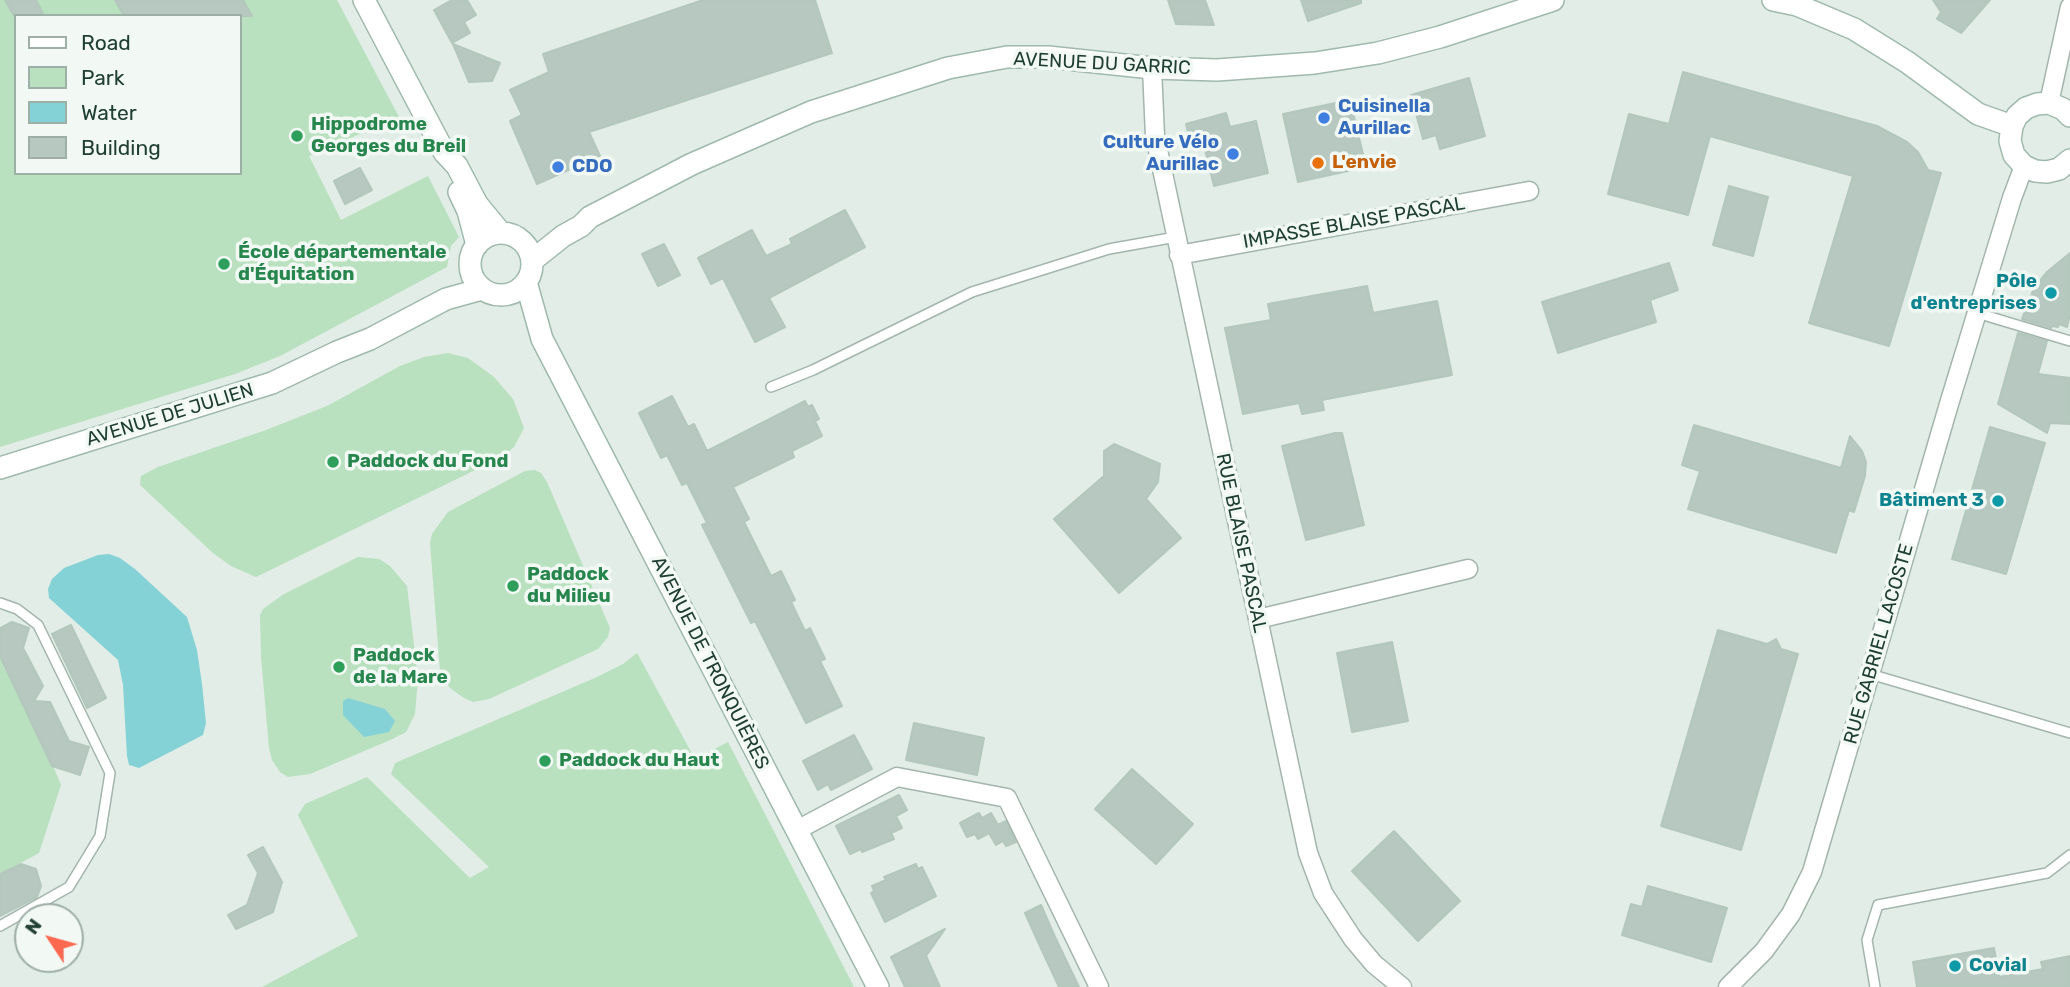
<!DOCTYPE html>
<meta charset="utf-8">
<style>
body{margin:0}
#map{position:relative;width:2070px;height:987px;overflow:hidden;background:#e1ede6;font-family:Rubik,sans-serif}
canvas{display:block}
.legend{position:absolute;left:14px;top:14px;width:228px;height:161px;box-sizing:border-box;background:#f2f9f5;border:2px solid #9eafa7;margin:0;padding:9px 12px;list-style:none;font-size:21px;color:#203f33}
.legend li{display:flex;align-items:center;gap:14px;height:35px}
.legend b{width:35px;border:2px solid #9eafa7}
.north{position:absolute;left:14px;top:903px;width:70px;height:70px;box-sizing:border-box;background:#f2f9f5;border:2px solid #9eafa7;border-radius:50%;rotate:306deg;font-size:19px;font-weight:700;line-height:28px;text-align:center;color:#203f33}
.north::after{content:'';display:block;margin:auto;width:24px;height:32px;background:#fc6850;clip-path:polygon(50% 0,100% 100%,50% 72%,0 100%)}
</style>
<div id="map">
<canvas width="2070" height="987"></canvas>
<ul class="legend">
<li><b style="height:9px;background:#fff"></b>Road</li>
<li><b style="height:19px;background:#b9e0bf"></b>Park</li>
<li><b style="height:19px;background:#85d2d6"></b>Water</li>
<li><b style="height:19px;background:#b6c8bf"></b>Building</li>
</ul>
<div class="north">N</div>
</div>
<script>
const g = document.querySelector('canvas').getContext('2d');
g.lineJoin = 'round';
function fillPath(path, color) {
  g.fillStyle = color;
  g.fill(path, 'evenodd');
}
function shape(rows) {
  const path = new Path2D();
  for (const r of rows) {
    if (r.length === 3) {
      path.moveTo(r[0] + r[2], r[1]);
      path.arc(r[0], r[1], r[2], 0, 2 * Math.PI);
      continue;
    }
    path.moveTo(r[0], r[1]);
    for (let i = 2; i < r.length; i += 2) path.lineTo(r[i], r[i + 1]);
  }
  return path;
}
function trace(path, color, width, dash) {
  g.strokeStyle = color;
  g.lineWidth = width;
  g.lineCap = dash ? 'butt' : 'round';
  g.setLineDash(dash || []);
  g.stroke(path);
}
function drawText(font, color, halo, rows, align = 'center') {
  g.font = font + ' Rubik,sans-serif';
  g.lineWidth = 7;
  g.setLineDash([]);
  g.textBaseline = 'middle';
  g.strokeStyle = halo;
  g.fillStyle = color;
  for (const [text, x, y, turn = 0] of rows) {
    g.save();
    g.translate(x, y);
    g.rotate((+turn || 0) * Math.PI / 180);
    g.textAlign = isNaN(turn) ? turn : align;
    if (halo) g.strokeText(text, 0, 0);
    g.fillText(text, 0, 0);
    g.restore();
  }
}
fillPath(shape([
 [0,0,337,0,399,117,309,156,341,220,428,176,459,237,451,246,447,267,280,356,235,374,0,447],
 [16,16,240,16,240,173,16,173],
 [448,353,468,358,494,377,513,399,524,428,514,447,504,456,256,577,231,566,213,553,140,485,141,476,158,467,266,430,327,406,400,366,424,357],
 [535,470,541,473,547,482,610,628,608,637,598,649,489,699,473,702,464,698,450,688,444,681,440,671,430,543,432,534,448,512,525,471],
 [358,557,379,559,390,566,407,586,418,678,415,714,406,732,388,741,310,774,288,777,280,772,272,760,269,748,261,657,260,615,263,609,284,594],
 [637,653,695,759,728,742,854,987,262,987,358,936,298,815,305,804,367,777,470,878,489,867,391,774,395,763,595,678,623,664],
 [0,656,51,761,61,785,39,853,0,874]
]), '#b9e0bf');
fillPath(shape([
 [109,554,120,558,135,569,187,617,197,650,202,684,206,723,203,735,139,768,129,765,127,756,123,685,118,660,49,598,48,589,52,579,64,568,98,555],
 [348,698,385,709,395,721,389,732,364,737,343,715,343,701]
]), '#85d2d6');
const building = shape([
 [5,0,36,0,44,16,14,16,5,0],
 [115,0,243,0,252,16,124,16,115,0],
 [452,0,467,0,476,15,464,22,470,33,452,43,434,10,452,0],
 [703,0,815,0,832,53,589,132,600,156,537,184,510,121,522,115,510,90,549,72,543,54,703,0],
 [1168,0,1205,0,1214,25,1176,24,1168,0],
 [1301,0,1361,0,1361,3,1308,21,1301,0],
 [1933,0,1990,0,1961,33,1937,19,1941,12,1933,0],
 [453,44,500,63,492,81,469,82,453,44],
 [1683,72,1877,126,1907,142,1918,152,1928,170,1941,173,1889,346,1809,323,1853,176,1710,136,1688,215,1608,194,1629,114,1669,124,1683,72],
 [1469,78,1485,136,1440,149,1436,135,1423,139,1411,95,1469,78],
 [1350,100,1366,167,1298,182,1283,114,1350,100],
 [1226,113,1230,127,1256,121,1268,173,1214,186,1204,146,1192,148,1186,124,1226,113],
 [360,168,372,190,345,204,334,181,360,168],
 [1729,186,1768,197,1753,256,1713,245,1729,186],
 [845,210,865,247,769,298,785,327,755,342,723,278,711,284,698,258,752,230,766,256,792,244,790,239,845,210],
 [664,244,680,275,658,286,642,254,664,244],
 [2070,253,2070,314,2067,327,2059,324,2058,327,2052,326,2051,328,2022,319,2034,288,2047,272,2070,253],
 [1669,263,1678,290,1650,300,1656,322,1558,353,1542,302,1669,263],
 [1367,286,1373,313,1437,301,1452,375,1322,400,1324,410,1302,414,1299,403,1243,414,1225,328,1271,320,1268,304,1367,286],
 [2018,333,2047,341,2038,374,2070,378,2070,424,2050,423,2047,433,1998,404,2018,333],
 [672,396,688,427,694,424,707,451,805,401,808,407,812,405,819,419,815,421,822,436,792,451,794,457,733,487,749,519,744,522,771,576,781,571,795,600,791,602,805,631,810,628,825,659,820,661,842,706,806,723,755,621,751,623,702,525,707,523,687,483,682,485,667,455,661,458,639,413,672,396],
 [1694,425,1841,468,1850,436,1862,451,1866,462,1865,476,1854,512,1849,510,1836,553,1688,509,1700,471,1682,465,1694,425],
 [1990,427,2045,443,2006,574,1952,559,1990,427],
 [1335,433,1342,433,1364,525,1306,540,1282,446,1335,433],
 [1114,444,1160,464,1158,482,1146,499,1181,538,1119,593,1054,519,1104,476,1104,451,1114,444],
 [12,622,29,628,23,648,43,686,34,701,50,702,69,741,89,747,80,775,52,766,0,656,0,628,12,622],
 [71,625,106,698,87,708,52,634,71,625],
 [1718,630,1767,644,1776,639,1781,649,1798,654,1741,850,1661,826,1718,630],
 [1392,642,1408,721,1352,732,1337,653,1392,642],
 [914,723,984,738,977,775,906,760,914,723],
 [854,735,872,769,831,790,828,784,818,790,803,761,854,735],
 [1132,769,1193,824,1156,864,1095,809,1132,769],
 [899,795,907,810,896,816,902,828,891,833,894,839,862,852,861,849,850,854,836,826,899,795],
 [979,813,982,818,991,813,998,825,1006,821,1016,842,1006,846,1003,841,996,845,989,833,978,839,975,834,967,837,960,823,979,813],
 [1394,831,1460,901,1418,941,1352,871,1394,831],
 [263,847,282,882,273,912,236,929,228,915,247,905,258,873,248,855,263,847],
 [21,864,36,869,41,886,37,897,0,916,0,874,21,864],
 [916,864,918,869,922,867,936,896,885,922,871,893,874,891,872,886,886,880,884,877,916,864],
 [1648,886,1727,908,1711,962,1622,935,1631,904,1642,907,1648,886],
 [1041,905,1055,937,1079,987,1059,987,1039,944,1025,913,1041,905],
 [945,929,926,956,940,987,905,987,891,957,945,929],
 [1994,948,1999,977,2043,969,2041,962,2070,956,2070,987,1917,987,1913,962,1994,948]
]);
fillPath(building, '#b6c8bf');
trace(building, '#b3c7bd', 2);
const lane = shape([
 [1977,313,2070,341],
 [771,387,813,370,972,292,1109,249,1176,237],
 [0,603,17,609,38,625,110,773,100,836,69,887,0,926],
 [1870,674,2070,733],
 [1875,987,1867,940,1878,905,2047,873,2070,855]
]);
const street = shape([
 [1152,68,1155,136,1308,853,1323,893,1353,939,1374,964,1402,987],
 [2049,103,2070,7],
 [1179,255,1529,191],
 [1258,619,1468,569],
 [797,830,897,777,1007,798,1099,987],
 [1728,987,1764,951,1791,914,1812,872,1949,404,2012,198,2024,166]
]);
const secondary = shape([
 [364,0,444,152,457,166,477,204,500,232],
 [1773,0,1797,5,1854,29,1907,62,1978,114,2012,126],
 [2070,116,2063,109,2049,103,2037,104,2026,108,2017,116,2012,126,2010,141,2014,155,2024,166,2035,171,2047,172,2059,169,2070,160],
 [459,192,468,211,477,245],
 [501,264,31],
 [533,260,563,236,581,226,590,217,692,164,811,112,948,68,1007,57,1048,57,1152,68,1217,70,1315,63,1378,53,1440,37,1553,0],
 [526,282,542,339,878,987],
 [0,468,272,383,337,352,370,339,446,299,482,289]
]);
trace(lane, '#a3b5ad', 12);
trace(street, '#a3b5ad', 21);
trace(secondary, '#9fb9ad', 24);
trace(lane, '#fff', 9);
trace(street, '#fff', 18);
trace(secondary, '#fff', 21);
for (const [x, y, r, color] of [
 [1324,118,7,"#3f7fe0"],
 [297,136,7,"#2e9e5b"],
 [1233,154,7,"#3f7fe0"],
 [1318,163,7,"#e8710a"],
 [558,167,7,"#3f7fe0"],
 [224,264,7,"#2e9e5b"],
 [2051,293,7,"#0f9aa8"],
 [333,462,7,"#2e9e5b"],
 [1998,501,7,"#0f9aa8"],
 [513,586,7,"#2e9e5b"],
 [339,667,7,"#2e9e5b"],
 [545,761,7,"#2e9e5b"],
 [1955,966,7,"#0f9aa8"]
]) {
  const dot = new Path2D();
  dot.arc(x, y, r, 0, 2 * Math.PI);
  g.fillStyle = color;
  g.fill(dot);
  trace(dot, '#f2f9f5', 2.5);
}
drawText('19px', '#203f33', '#f2f9f5', [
 ["AVENUE DU GARRIC",1102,64,3],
 ["IMPASSE BLAISE PASCAL",1354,223,-10],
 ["AVENUE DE JULIEN",170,415,-17],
 ["RUE BLAISE PASCAL",1241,543,78],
 ["RUE GABRIEL LACOSTE",1879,644,-74],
 ["AVENUE DE TRONQUIÈRES",710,663,63]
]);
drawText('bold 19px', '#366cbe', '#f2f9f5', [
 ["Cuisinella",1338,107],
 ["Aurillac",1338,129],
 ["Culture Vélo",1219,143,"right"],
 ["Aurillac",1219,165,"right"],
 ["CDO",572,167]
], 'left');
drawText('bold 19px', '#27864d', '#f2f9f5', [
 ["Hippodrome",311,125],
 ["Georges du Breil",311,147],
 ["École départementale",238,253],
 ["d'Équitation",238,275],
 ["Paddock du Fond",347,462],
 ["Paddock",527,575],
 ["du Milieu",527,597],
 ["Paddock",353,656],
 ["de la Mare",353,678],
 ["Paddock du Haut",559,761]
], 'left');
drawText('bold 19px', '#c56008', '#f2f9f5', [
 ["L'envie",1332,163]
], 'left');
drawText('bold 19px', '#0d838f', '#f2f9f5', [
 ["Pôle",2037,282],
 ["d'entreprises",2037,304],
 ["Bâtiment 3",1984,501],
 ["Covial",1969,966,"left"]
], 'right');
</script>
